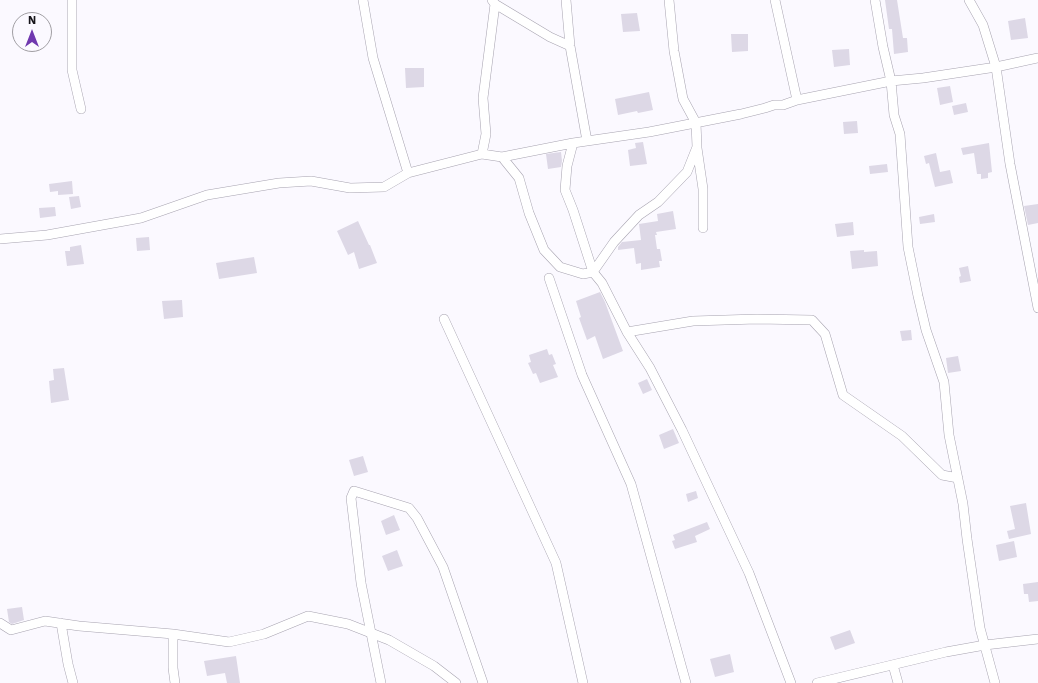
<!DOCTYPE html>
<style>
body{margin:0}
#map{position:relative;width:1038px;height:683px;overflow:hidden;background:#fbf9ff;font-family:"Work Sans",sans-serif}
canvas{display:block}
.north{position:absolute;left:12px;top:12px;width:40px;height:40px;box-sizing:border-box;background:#fbf9ff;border:1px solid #a09ea3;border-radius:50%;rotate:0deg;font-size:11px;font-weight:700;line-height:16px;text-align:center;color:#17151a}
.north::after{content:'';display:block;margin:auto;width:14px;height:18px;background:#7038af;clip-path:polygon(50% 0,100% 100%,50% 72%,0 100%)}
</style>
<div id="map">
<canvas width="1038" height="683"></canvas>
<div class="north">N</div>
</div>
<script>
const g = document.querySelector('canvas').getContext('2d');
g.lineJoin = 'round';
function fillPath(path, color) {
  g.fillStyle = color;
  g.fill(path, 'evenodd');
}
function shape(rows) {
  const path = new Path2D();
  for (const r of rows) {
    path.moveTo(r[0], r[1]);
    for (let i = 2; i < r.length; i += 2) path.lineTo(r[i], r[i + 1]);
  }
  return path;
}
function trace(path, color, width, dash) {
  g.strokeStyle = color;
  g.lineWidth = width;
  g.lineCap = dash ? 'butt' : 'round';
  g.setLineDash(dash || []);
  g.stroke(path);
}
fillPath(shape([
 [885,0,897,0,903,38,907,38,908,52,894,54,892,29,889,29],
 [637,13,640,31,623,32,621,14],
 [1025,18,1028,38,1011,40,1008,21],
 [731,34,748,34,748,51,732,52],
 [849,49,850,65,834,67,832,50],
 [405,68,424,68,424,87,406,88],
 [950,86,953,102,940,105,937,88],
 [649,92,653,110,638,113,637,111,618,115,615,99],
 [966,103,968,112,954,115,952,106],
 [857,121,858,133,844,134,843,122],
 [643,142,647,164,630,166,628,150,636,148,635,143],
 [989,143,992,172,988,173,988,178,981,179,981,174,977,174,974,153,963,155,961,148],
 [561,152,562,161,561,167,548,169,546,154],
 [936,153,940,172,950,170,953,183,935,187,929,163,926,164,924,156],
 [887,164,888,172,870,174,869,166],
 [72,181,73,194,58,195,58,191,50,192,49,184],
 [79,196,81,207,71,209,69,197],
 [1038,204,1038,223,1028,225,1024,206],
 [55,207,56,216,40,218,39,208],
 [673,211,676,229,656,232,657,235,655,235,657,249,660,249,662,261,659,261,660,267,641,270,641,263,636,264,634,248,618,250,618,247,622,242,641,240,639,224,658,221,657,214],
 [934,214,935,222,920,224,919,217],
 [358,221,369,245,370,245,377,263,359,269,354,252,348,255,337,231],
 [853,222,854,235,837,237,835,224],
 [149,237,150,250,137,251,136,238],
 [81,245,84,264,67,266,65,251,70,251,70,247],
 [864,250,864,252,877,251,878,266,852,269,850,251],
 [254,257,257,273,219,279,216,263],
 [968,266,971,281,960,283,959,277,961,276,959,268],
 [600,292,605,302,623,351,603,359,595,336,587,340,579,318,581,317,576,301],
 [182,300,183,317,164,319,162,301],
 [911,330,912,340,902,341,900,331],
 [547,349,549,355,552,354,556,364,553,365,558,377,540,383,536,373,533,374,528,363,531,362,529,355],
 [958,356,961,371,948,373,946,358],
 [64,368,69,400,51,403,49,381,54,380,53,369],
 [647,379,652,390,643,394,638,383],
 [673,429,679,443,664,449,659,435],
 [363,456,368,472,354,476,349,460],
 [696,491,698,498,688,502,686,494],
 [1026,503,1031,534,1009,539,1007,531,1015,529,1010,506],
 [394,515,400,530,386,535,381,521],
 [707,522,710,529,695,536,697,542,675,549,672,541,675,540,673,535],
 [1014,541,1017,557,999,561,996,545],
 [397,550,403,566,388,571,382,556],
 [1038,582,1038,601,1029,602,1028,594,1024,594,1023,584],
 [22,607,24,620,12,624,9,622,7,609],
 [850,630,855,643,835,650,830,637],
 [730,654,734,672,715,677,710,659],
 [236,656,240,683,227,683,225,673,207,676,204,661]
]), '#ddd8e6');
const minor = shape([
 [72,0,72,70,81,109],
 [363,0,373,58,408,173],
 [492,0,495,4,550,37,570,46],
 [566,0,570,46,587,141],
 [775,0,797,100],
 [875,0,883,47,891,81,894,115,900,134,908,247,918,296,926,330,944,382,949,435,963,504,967,539,980,628,995,683],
 [969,0,983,25,996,67,1010,164,1038,308],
 [573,143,567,166,565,190,573,210,593,272,602,283,627,332,650,368,682,430,749,573,791,683],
 [697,148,703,189,703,228],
 [482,154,486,134,483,98,495,4],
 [502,157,519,178,529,213,544,250,560,267,583,274,593,272,614,242,639,215,658,202,687,172,697,147,696,123,683,99,674,51,669,0],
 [0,239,47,235,141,218,207,195,279,183,311,181,350,188,384,187,408,173,482,154,502,157,573,143,649,132,741,114,765,108,774,105,783,105,797,100,891,81,923,78,996,67,1038,58],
 [549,278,582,375,631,484,686,683],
 [444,319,556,563,583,683],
 [627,332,693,321,757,319,812,320,825,334,843,395,902,436,942,475,958,478],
 [0,623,11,630,45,621,79,626,173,634,229,642,264,634,308,616,348,624,389,640,434,666,456,683],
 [61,623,68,664,73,683],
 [173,634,173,668,175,683],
 [893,665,898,683],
 [381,683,361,583,351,498,354,491,409,508,417,518,443,567,483,683],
 [817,683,946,652,985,645,1038,639]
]);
trace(minor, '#a7a3b0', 10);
trace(minor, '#fff', 9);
</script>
